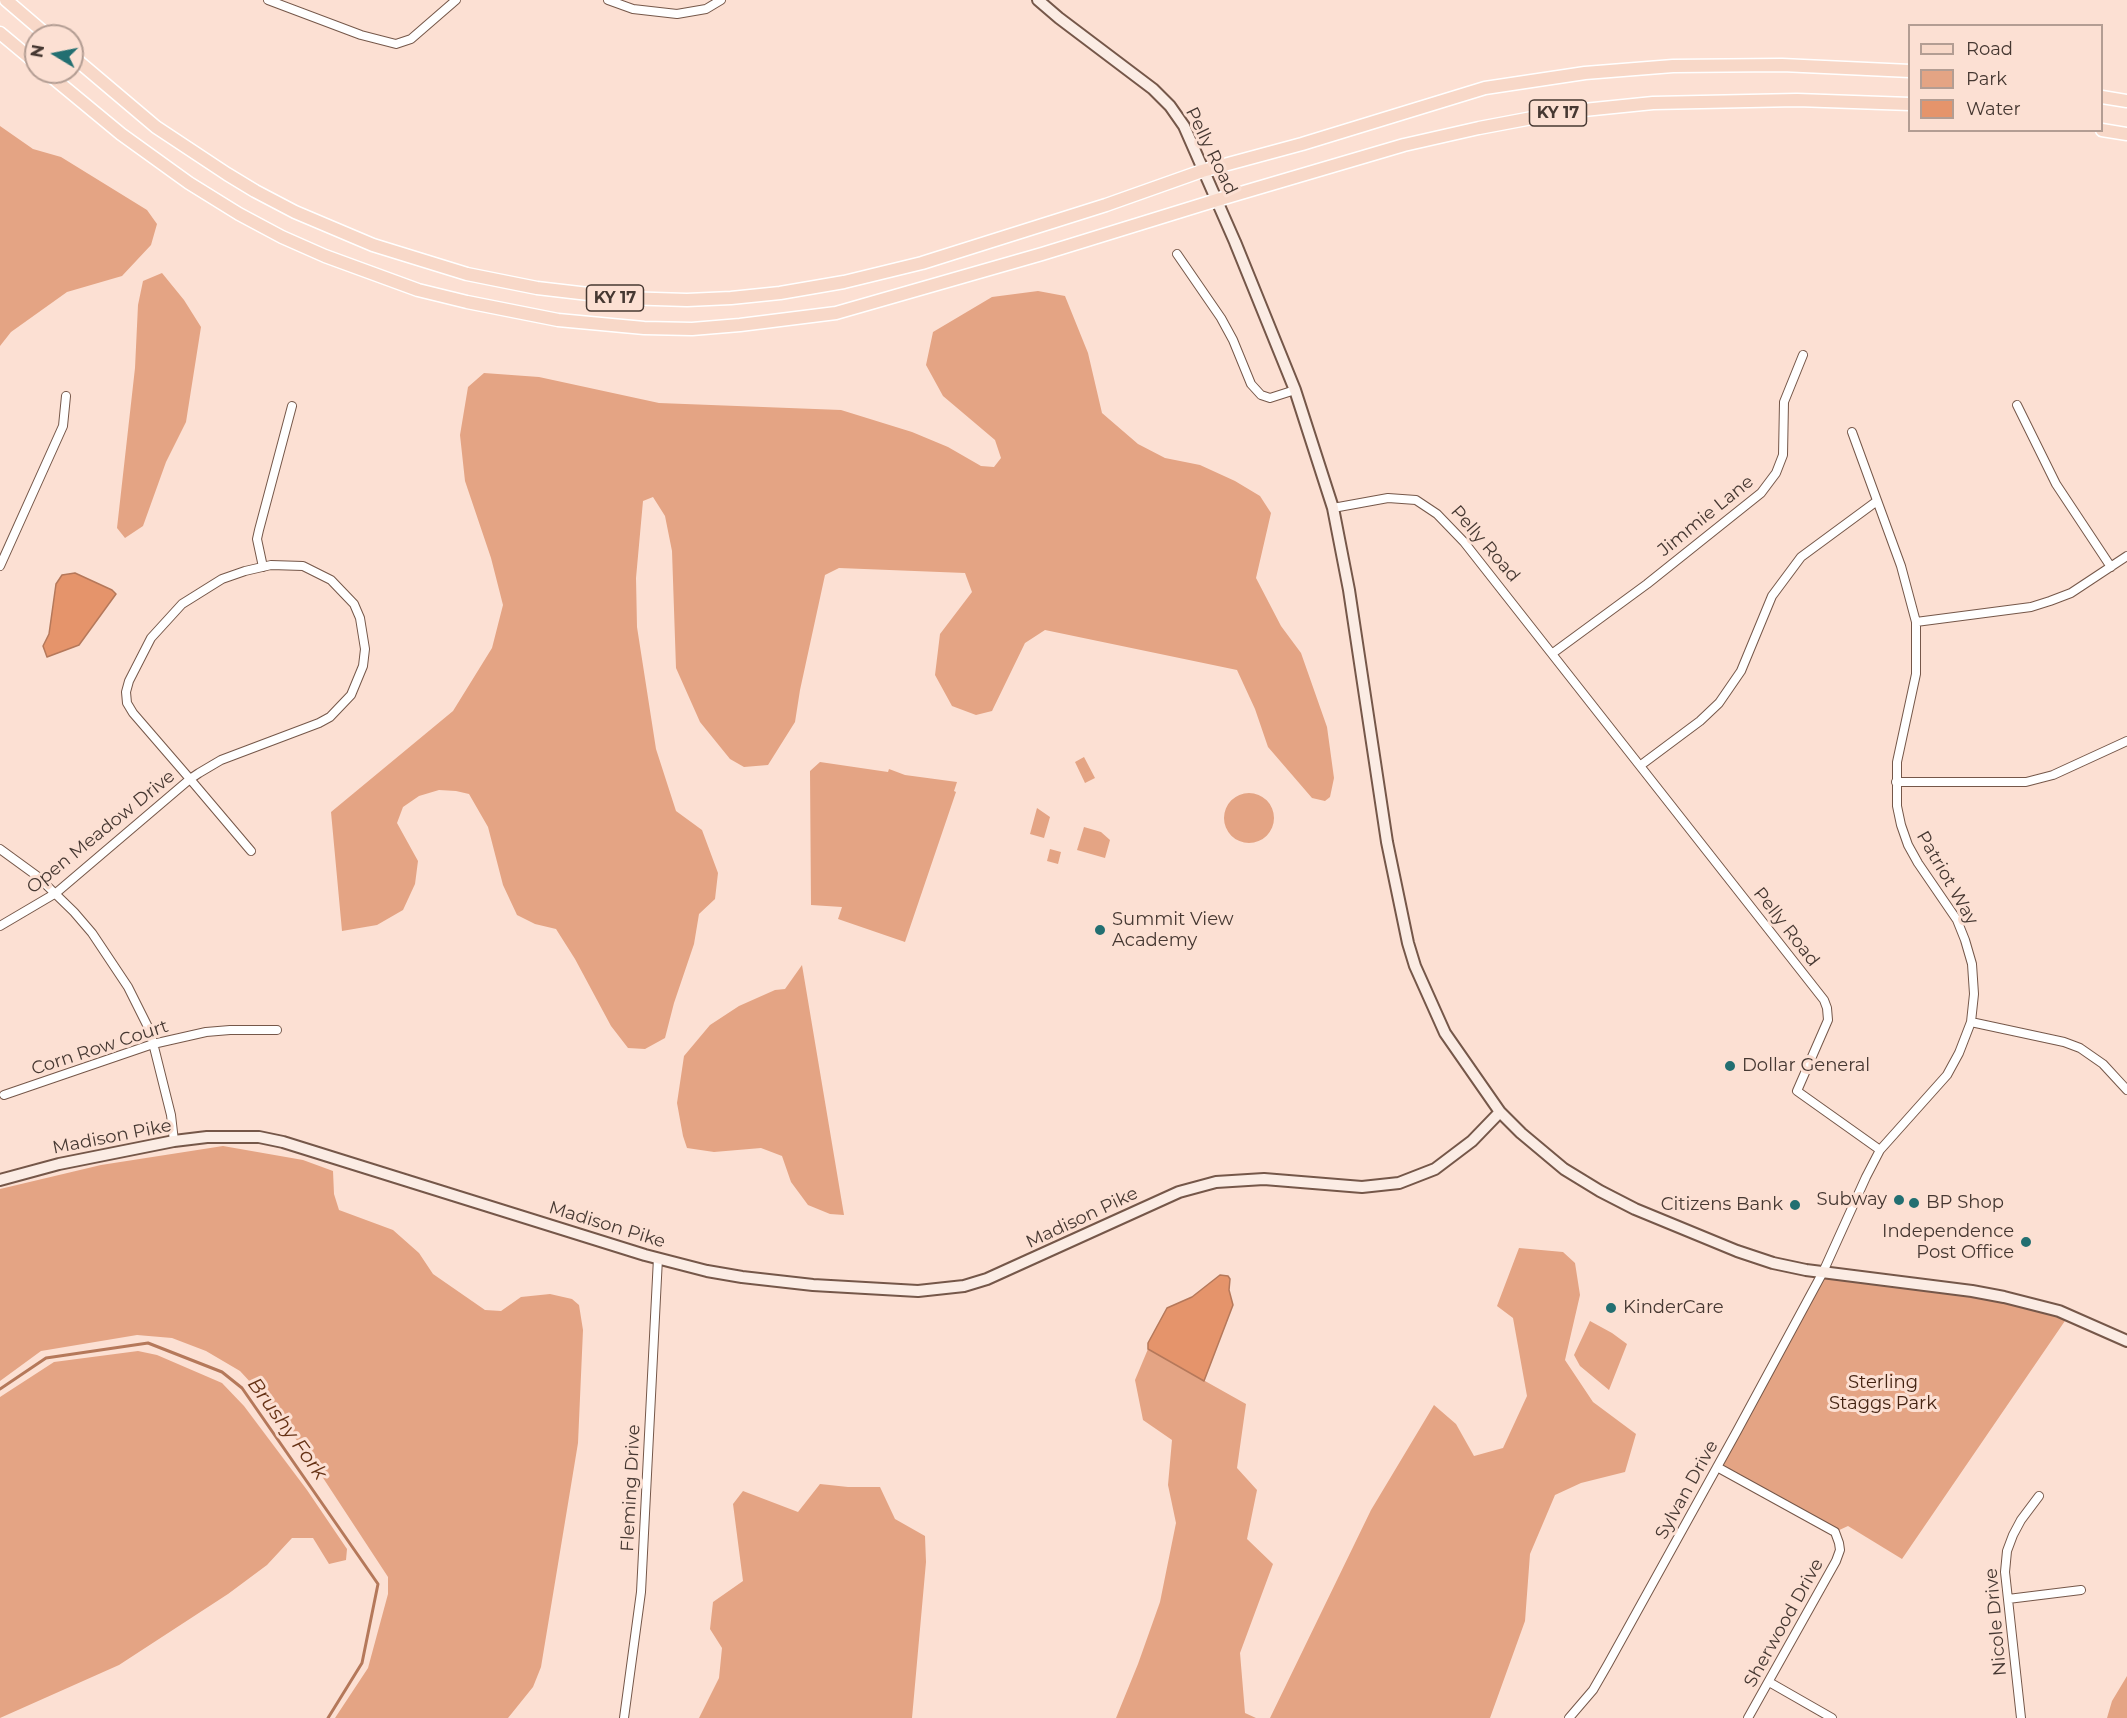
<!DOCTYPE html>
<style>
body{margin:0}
#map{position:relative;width:2127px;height:1718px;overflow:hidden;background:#fce0d3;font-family:Montserrat,sans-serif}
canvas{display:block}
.legend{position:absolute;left:1908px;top:24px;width:195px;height:108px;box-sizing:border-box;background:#fce0d3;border:2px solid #b39d93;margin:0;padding:8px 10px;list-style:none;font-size:18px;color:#463832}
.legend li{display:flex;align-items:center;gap:12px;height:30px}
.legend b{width:30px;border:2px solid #b39d93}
.north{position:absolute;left:24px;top:24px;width:60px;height:60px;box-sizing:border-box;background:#fce0d3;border:2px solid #b39d93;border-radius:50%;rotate:280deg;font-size:16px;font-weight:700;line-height:24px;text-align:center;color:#463832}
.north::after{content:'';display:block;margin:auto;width:21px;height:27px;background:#236f71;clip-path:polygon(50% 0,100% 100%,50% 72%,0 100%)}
</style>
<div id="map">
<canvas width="2127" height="1718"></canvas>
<ul class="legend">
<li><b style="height:8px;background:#f8d8c8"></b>Road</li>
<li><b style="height:16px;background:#e4a484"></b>Park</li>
<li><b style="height:16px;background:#e5946b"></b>Water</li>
</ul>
<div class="north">N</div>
</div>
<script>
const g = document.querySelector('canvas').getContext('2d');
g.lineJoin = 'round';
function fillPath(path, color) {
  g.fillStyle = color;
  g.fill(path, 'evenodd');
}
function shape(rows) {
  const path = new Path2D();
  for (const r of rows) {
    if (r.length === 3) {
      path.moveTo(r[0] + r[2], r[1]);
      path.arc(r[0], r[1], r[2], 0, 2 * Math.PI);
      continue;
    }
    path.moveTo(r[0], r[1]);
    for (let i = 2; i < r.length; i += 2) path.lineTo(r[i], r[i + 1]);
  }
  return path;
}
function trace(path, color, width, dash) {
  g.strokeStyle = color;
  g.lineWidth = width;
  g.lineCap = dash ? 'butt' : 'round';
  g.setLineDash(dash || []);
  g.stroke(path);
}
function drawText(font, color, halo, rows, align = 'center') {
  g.font = font + ' Montserrat,sans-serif';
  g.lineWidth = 6;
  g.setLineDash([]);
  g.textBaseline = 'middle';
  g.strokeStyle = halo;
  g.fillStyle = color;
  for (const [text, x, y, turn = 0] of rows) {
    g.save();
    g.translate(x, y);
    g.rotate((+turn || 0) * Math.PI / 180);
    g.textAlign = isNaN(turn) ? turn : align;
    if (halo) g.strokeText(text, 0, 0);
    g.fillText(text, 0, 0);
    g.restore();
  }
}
fillPath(shape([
 [0,126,33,149,61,157,147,210,157,224,151,245,122,276,67,292,11,332,0,346],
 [162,273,184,300,201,327,186,422,166,462,143,526,125,538,117,528,135,368,138,305,143,281],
 [1038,291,1065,296,1088,353,1102,413,1138,444,1165,458,1200,465,1235,481,1260,496,1271,513,1256,578,1281,626,1301,653,1327,727,1334,778,1330,797,1325,801,1312,798,1268,747,1255,709,1237,670,1045,630,1025,643,992,711,976,715,952,706,935,675,940,634,972,592,965,573,839,568,825,575,800,690,795,722,768,765,744,767,730,759,700,722,676,668,672,551,665,516,653,497,643,501,636,578,637,627,656,749,676,811,702,830,718,873,715,899,699,914,694,944,674,1003,665,1038,645,1049,628,1048,611,1026,575,959,556,929,535,924,517,915,503,885,488,827,469,794,456,791,439,790,419,796,403,807,397,823,418,861,415,884,403,910,377,925,342,931,331,812,453,711,492,648,503,605,491,558,465,481,460,435,468,387,484,373,539,377,659,403,841,410,912,432,948,447,981,466,994,467,1001,458,995,440,943,396,926,365,933,332,992,297],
 [1084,757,1095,778,1085,783,1075,762],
 [820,762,888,772,889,769,905,775,957,782,954,791,956,792,905,942,838,919,842,907,811,905,810,771],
 [1249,818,25],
 [1037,808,1050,817,1044,838,1030,834],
 [1084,827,1101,832,1110,840,1105,858,1077,850],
 [1050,849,1061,852,1058,864,1047,861],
 [802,965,844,1215,830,1214,808,1205,791,1182,782,1156,761,1148,714,1152,687,1148,683,1136,677,1103,684,1056,710,1025,739,1006,775,990,785,989],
 [223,1146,303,1160,333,1171,334,1194,339,1210,393,1230,419,1253,433,1274,485,1310,501,1311,521,1297,550,1294,572,1299,579,1305,583,1330,578,1443,541,1667,533,1687,508,1718,335,1718,368,1668,388,1594,388,1577,310,1458,266,1399,240,1371,206,1351,172,1338,137,1335,41,1351,0,1381,0,1189,101,1165],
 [1519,1248,1563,1252,1575,1263,1580,1295,1565,1360,1593,1402,1636,1434,1625,1472,1581,1483,1555,1495,1530,1554,1525,1621,1490,1718,1270,1718,1371,1510,1434,1405,1456,1424,1474,1456,1503,1448,1527,1396,1513,1318,1497,1306],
 [1823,1272,1972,1291,2069,1315,1902,1559,1848,1526,1835,1532,1717,1467],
 [1590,1321,1612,1333,1627,1344,1609,1390,1580,1366,1574,1355],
 [1148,1349,1246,1404,1237,1468,1257,1490,1247,1539,1273,1564,1240,1653,1245,1713,1256,1718,1116,1718,1138,1664,1160,1602,1176,1523,1168,1485,1172,1440,1143,1420,1135,1380],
 [138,1351,157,1355,222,1383,244,1406,307,1490,347,1549,346,1560,329,1564,313,1538,292,1538,267,1565,228,1594,119,1665,0,1718,0,1397,54,1362],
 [820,1484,848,1487,880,1487,895,1519,925,1536,926,1562,912,1718,699,1718,719,1678,722,1648,710,1629,713,1602,743,1581,733,1504,743,1491,798,1512],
 [2127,1676,2127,1718,2107,1718,2112,1701]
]), '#e4a484');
const water = shape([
 [75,573,112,590,116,594,79,645,47,657,43,646,49,634,56,584,62,575,75,573],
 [1220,1275,1228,1276,1230,1279,1229,1290,1233,1305,1204,1381,1148,1349,1148,1343,1167,1308,1192,1297,1220,1275]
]);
fillPath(water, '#e5946b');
trace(water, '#b5785a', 1.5);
trace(shape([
 [0,1389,46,1358,148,1343,222,1372,242,1388,378,1584,362,1663,328,1718]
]), '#b5785a', 3);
const street = shape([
 [268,0,361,35,396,44,411,39,456,0],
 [608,0,633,9,677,14,706,9,721,0],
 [1177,254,1221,318,1233,340,1251,384,1261,395,1270,398,1295,390],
 [2017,405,2056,484,2111,567],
 [1333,508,1388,498,1416,500,1437,514,1464,542,1824,1000,1827,1008,1828,1020,1797,1091,1880,1150],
 [0,566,63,426,66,396],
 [263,567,257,539,259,530,292,406],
 [1916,622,2031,607,2050,601,2071,593,2127,556],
 [1553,653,1647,584,1761,493,1776,473,1783,455,1784,402,1803,355],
 [1641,765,1700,721,1719,703,1741,671,1772,596,1801,557,1877,501],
 [1896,782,2026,782,2053,775,2127,741],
 [0,849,37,876,74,912,92,933,128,987,150,1031,171,1115,174,1141],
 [0,926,56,893,190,779,199,773,221,760,319,723,330,717,351,695,363,666,365,649,360,618,354,604,331,580,303,566,271,565,245,571,222,579,182,604,151,638,129,681,126,692,127,703,133,713,190,779,251,851],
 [1971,1022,2064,1042,2080,1048,2103,1064,2127,1090],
 [4,1095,153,1044,206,1032,230,1030,277,1030],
 [1717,1467,1835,1532,1839,1543,1840,1550,1836,1561,1748,1718],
 [2008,1599,2081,1590],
 [1769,1682,1832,1718],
 [624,1718,641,1592,658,1258],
 [1569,1718,1593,1690,1608,1664,1737,1431,1823,1272,1866,1177,1880,1150,1947,1075,1959,1053,1971,1022,1974,994,1972,964,1965,940,1957,920,1918,863,1908,845,1901,825,1897,806,1897,762,1916,674,1916,622,1901,566,1852,432],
 [2021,1718,2005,1572,2007,1551,2013,1535,2021,1520,2039,1496]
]);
const secondary = shape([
 [1038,0,1059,18,1153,89,1170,106,1184,126,1235,242,1295,390,1333,508,1349,590,1387,842,1408,943,1415,966,1445,1033,1500,1112,1521,1133,1564,1169,1600,1191,1635,1209,1737,1251,1773,1263,1806,1270,1972,1291,2004,1297,2059,1311,2127,1341],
 [0,1180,59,1164,174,1141,207,1137,259,1137,283,1142,645,1255,707,1271,742,1277,813,1285,918,1291,964,1286,987,1279,1179,1192,1216,1182,1264,1179,1362,1187,1399,1183,1435,1169,1472,1141,1500,1112]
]);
const primary = shape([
 [6,0,48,36],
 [0,33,36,63],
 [72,56,156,127,227,174,255,191,295,212,373,245,467,274,537,288,623,298,687,300,731,298,780,293,844,282,922,263,1106,205,1202,171,1302,144,1485,88,1585,73,1673,66,1782,65,1910,71],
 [46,72,121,134,189,183,239,214,282,237,325,256,418,290,467,302,558,320,644,328,692,329,740,325,836,313,1042,254,1217,200,1404,145,1479,128,1564,112,1653,103,1797,100,1910,104],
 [2102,97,2127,101],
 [2102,130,2127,134]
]);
trace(street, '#755749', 10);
trace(secondary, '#755749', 14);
trace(primary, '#fff', 15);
trace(street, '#fff', 8);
trace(secondary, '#fbece4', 10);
trace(primary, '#f8d8c8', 12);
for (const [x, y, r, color] of [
 [1100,930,6,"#236f71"],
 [1730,1066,6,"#236f71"],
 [1899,1200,6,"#236f71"],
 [1914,1203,6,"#236f71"],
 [1795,1205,6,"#236f71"],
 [2026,1242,6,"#236f71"],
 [1611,1308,6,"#236f71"]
]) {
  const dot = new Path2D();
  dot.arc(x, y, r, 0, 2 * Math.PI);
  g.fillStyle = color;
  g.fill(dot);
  trace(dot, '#fce0d3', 2);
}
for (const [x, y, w] of [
 [1558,113,57],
 [615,298,57]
]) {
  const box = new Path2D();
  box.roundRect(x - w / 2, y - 13, w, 26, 4.5);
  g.fillStyle = '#fce0d3';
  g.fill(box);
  trace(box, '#463832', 1.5);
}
drawText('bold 16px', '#463832', null, [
 ["KY 17",1558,113],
 ["KY 17",615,298]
]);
drawText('18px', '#463832', '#fce0d3', [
 ["Pelly Road",1211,151,64],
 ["Jimmie Lane",1706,516,-39],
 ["Pelly Road",1485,544,49],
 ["Open Meadow Drive",101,832,-39],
 ["Patriot Way",1947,878,60],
 ["Pelly Road",1786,927,52],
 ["Corn Row Court",100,1048,-18],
 ["Madison Pike",112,1137,-11],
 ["Madison Pike",1082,1218,-25],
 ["Madison Pike",607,1225,17],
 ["Fleming Drive",631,1488,-87],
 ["Sylvan Drive",1687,1490,-61],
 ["Nicole Drive",1996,1622,-95],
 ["Sherwood Drive",1784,1623,-61]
]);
drawText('18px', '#463832', '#fce0d3', [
 ["Summit View",1112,920],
 ["Academy",1112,941],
 ["Dollar General",1742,1066],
 ["Subway",1887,1200,"right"],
 ["BP Shop",1926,1203],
 ["Citizens Bank",1783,1205,"right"],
 ["Independence",2014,1232,"right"],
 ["Post Office",2014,1253,"right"],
 ["KinderCare",1623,1308]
], 'left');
drawText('18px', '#432211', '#fce0d3', [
 ["Sterling",1883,1383],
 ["Staggs Park",1883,1404]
]);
drawText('italic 20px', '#663215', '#fce0d3', [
 ["Brushy Fork",287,1429,54]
]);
</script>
